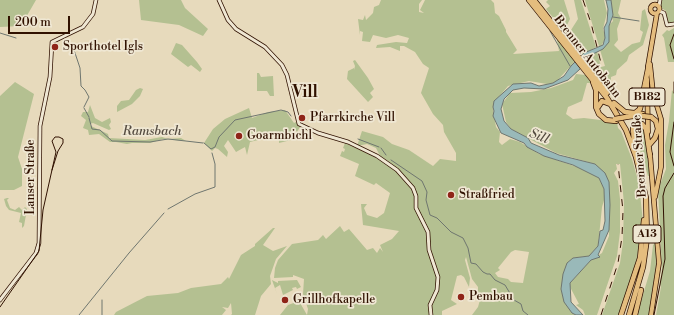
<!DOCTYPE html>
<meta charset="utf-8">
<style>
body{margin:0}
#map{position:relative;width:674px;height:315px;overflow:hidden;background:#e7dabc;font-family:"Libre Bodoni",serif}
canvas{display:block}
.scale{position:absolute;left:8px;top:16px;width:62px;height:18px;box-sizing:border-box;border:2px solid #301100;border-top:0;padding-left:5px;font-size:12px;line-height:14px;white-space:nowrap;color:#301100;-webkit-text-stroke:3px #efe7d3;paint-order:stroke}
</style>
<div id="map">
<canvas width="674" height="315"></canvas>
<div class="scale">200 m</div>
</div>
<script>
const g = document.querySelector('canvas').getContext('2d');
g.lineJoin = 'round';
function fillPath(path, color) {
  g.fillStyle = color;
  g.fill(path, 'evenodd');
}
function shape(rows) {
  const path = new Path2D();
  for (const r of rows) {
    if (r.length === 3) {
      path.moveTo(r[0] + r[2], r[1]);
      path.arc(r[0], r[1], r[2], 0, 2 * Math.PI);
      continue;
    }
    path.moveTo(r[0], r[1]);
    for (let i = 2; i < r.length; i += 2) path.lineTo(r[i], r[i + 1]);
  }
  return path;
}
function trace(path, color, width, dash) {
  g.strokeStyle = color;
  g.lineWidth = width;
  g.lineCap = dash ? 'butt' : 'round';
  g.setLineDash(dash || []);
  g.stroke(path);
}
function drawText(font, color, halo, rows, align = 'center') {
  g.font = font + ' "Libre Bodoni",serif';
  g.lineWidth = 3.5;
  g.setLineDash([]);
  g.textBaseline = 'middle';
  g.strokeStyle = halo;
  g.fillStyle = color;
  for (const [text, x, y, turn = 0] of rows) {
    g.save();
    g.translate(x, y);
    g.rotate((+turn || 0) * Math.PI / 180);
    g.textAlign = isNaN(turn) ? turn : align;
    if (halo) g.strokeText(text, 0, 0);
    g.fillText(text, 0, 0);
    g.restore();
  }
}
fillPath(shape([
 [0,0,36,0,21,26,0,27],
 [139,0,181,0,185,8,208,29,203,36,179,25,141,20],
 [381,0,422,0,419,4,419,12,424,13,420,10,425,0,491,0,494,3,495,13,499,16,506,30,506,32,517,50,513,54,559,51,557,40,571,30,578,19,574,0,581,0,596,47,578,58,555,83,547,84,529,81,508,86,498,98,493,109,496,127,500,132,499,142,502,145,510,139,520,142,539,154,577,167,599,178,604,189,605,197,602,207,598,246,589,256,573,258,567,263,561,289,576,315,472,315,478,307,480,300,478,294,478,287,472,279,466,257,465,260,470,278,469,287,464,277,461,275,457,276,451,300,457,304,442,311,442,315,307,315,308,309,303,294,304,279,293,275,293,277,274,278,275,268,278,260,292,244,318,240,323,235,326,239,340,226,344,232,349,229,367,250,373,248,377,253,380,248,383,252,380,245,392,239,399,231,363,225,361,204,367,204,364,208,367,215,377,218,384,213,390,193,376,183,374,185,355,176,359,164,340,156,342,151,344,152,345,149,343,148,345,143,377,158,395,170,414,192,415,199,417,198,417,195,410,182,393,165,380,156,376,148,367,144,357,146,362,131,383,137,392,144,409,150,433,166,440,159,456,161,456,153,444,132,443,125,433,114,421,93,429,68,423,64,415,52,404,46,400,46,400,51,390,47,376,48,377,45,396,42,407,43,409,38,398,35,386,38,373,35,370,42,362,41,363,32,360,31,360,35,358,19,363,20,365,15,366,20,373,13,374,7,379,5],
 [515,250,529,252,523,283,511,282,508,279,498,277,495,273,500,270,498,268,511,252],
 [548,0,564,0,570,19,564,31,546,9,550,6,546,2],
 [585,0,604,0,607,13,603,29,606,38,601,46,599,46],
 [610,0,621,0,618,13,621,18,617,29,618,40,614,45,621,52,632,44,640,42,643,32,640,30,642,11,645,9,649,25,643,45,629,55,627,61,617,70,616,75,611,77,611,80,605,82,585,60,592,53,597,51,601,67,605,66,600,50,606,43,609,34,609,25,613,21,610,12,612,5],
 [662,0,674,0,674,22,671,23,668,23,666,11,660,7],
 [674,28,674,62,668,62,664,38,662,35,667,30,669,31],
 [176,43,182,45,197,62,202,69,200,72,191,65,188,67,171,54],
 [355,60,368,78,374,89,370,93,373,97,368,102,347,79,348,71,354,68,354,70,355,66,353,61],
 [257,73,259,73,261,77,273,76,274,96,270,96,267,91,257,91],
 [576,74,585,75,592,83,587,83,582,101,568,107,566,114,573,119,584,118,617,122,618,128,621,131,632,159,639,184,643,222,637,258,620,315,602,315,620,263,623,242,624,203,620,164,616,164,617,169,614,173,618,181,620,199,620,232,617,256,597,315,585,315,583,310,576,305,579,304,570,287,570,283,591,260,602,253,609,236,609,182,595,164,556,153,511,129,506,122,502,104,510,93,531,92,551,88,573,80],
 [15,82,34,94,18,157,22,169,22,186,14,190,0,190,0,96],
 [140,88,143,89,140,96,132,104,117,112,117,106,121,101,129,100,136,90],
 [672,90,674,93,674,315,656,315,661,287,660,284,662,269,658,190,666,169,665,145,669,121],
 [90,105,95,118,102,122,110,118,111,122,109,125,111,129,109,130,93,123,90,124,91,126,108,134,109,138,145,140,162,137,168,139,181,138,186,141,163,139,150,143,132,143,127,144,116,142,110,142,99,134,89,135,88,130,83,128,86,120,81,116,83,112,88,112],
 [249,108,252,118,268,112,285,110,294,123,296,122,300,127,297,132,294,128,287,135,291,140,279,143,279,140,274,136,250,142,247,155,245,147,236,152,228,140,224,146,228,152,227,157,218,149,215,148,212,151,204,143,213,129,225,119],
 [638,126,643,127,644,130,650,176,648,176,635,134,636,127],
 [7,198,9,198,7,200,10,208,15,210,19,207,22,210,25,207,27,209,24,226,22,228,22,223,19,222,21,213,9,210,6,206,4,199],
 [273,228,275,228,263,245,273,251,287,246,276,259,270,276,271,284,261,296,255,315,231,315,232,314,231,303,228,308,222,307,226,310,222,315,114,315,116,312,147,296,178,293,191,288,221,284,228,277,229,279,241,255,255,246,255,244],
 [656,242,656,265,649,315,637,315,650,271,653,245],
 [272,280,278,283,278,281,297,280,301,287,297,289,296,287,292,288,293,290,283,295,280,285,275,288,277,294],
 [299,301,307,315,280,315,288,305]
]), '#b4c091');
const water = shape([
 [606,0,611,0,613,15,609,26,609,42,603,49,589,56,580,69,568,80,544,89,524,88,513,90,504,99,501,109,504,121,511,129,528,138,531,143,559,155,595,164,605,173,609,182,610,205,609,230,598,255,600,257,591,260,570,283,571,302,583,315,576,315,572,313,564,302,561,289,563,274,567,263,573,258,589,256,598,246,600,231,603,230,605,221,604,189,599,178,573,165,544,156,527,147,524,143,501,133,493,116,494,111,493,107,494,101,513,84,531,83,539,86,553,83,564,76,571,66,584,53,603,45,605,38,604,28,607,22,608,9,606,0]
]);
fillPath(water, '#99b9b9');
trace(water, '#6f766f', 1);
trace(shape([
 [613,17,639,21],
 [550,31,570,66],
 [0,33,16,38],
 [74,50,80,68,81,86,85,90,89,97,84,107],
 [84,108,89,117],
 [89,118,92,129,100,130,112,141,150,142,168,139,203,143],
 [358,139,379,147],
 [204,143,211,149,215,147,219,137,235,120,281,110,288,112,291,116],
 [381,148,386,155],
 [391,160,422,181,427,192,426,200,430,215,437,218,451,232,463,238,468,248,471,263,476,264,483,272,487,274,490,274,495,280,505,285,514,300,521,304,523,311,528,315],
 [168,209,195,194,215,187,215,164,212,153],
 [102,300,102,315],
 [79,315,129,253,164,213]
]), '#6f766f', 1);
const secondary = shape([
 [219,0,228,20,236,29,265,47,282,65,287,75,299,124,318,133,348,142,377,156,397,170,413,188,416,196,416,208,428,232,429,250,438,277,437,290,430,305,431,315],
 [659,6,660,0],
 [659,11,664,13,667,25,674,24],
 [0,300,36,253,39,243,40,126,50,77,52,42,83,27,93,14,96,0]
]);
const primary = shape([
 [655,9,4.5],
 [650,64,653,93,661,119,661,167,655,197],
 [648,66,657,13],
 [647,79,648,132],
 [650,154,659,263,651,315]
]);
const highway = shape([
 [529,0,607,98,626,130,636,157,646,198,647,238,643,267,629,315],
 [534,0,607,93],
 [593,82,596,90,596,107,599,114,606,120,616,121],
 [614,103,625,112,643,114],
 [598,107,602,101,610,104],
 [635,113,640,109,649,64],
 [626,117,640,115],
 [634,141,633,128,637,124,642,124,646,129,650,156],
 [649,145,655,138,658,129,656,121,651,117],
 [621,315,640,258,644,220],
 [635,315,641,290]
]);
trace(secondary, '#301100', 4.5);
trace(primary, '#301100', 5.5);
trace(highway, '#301100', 6);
trace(secondary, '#efe7d3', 3);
trace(primary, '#e4bd7e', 4);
trace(highway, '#e4bd7e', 4.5);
trace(shape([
 [674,34,670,45,674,59],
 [674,82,674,93],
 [674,122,670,152,674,166],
 [0,307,39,251,43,210,56,152,52,141,55,137,59,137,63,139,63,143,58,151,52,170],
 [654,315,665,259,663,196,665,188,674,173]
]), '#301100', 1);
trace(shape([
 [583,0,591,23,602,67],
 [601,315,618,263,622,237,623,211,618,164]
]), '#301100', 1, [7, 7]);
const highwayBridge = shape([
 [642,116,651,117],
 [615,119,626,117]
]);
trace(highwayBridge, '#301100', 6, []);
trace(highwayBridge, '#e4bd7e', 4.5);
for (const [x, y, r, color] of [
 [55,47,4,"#8f2418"],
 [302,118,4,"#8f2418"],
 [239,136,4,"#8f2418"],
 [451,195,4,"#8f2418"],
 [461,297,4,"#8f2418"],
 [285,300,4,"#8f2418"]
]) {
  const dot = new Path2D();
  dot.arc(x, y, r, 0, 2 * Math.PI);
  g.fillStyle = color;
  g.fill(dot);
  trace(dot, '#efe7d3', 1.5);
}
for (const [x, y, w] of [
 [647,97,36],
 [647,234,28]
]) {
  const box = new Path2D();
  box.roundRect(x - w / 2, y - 9, w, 18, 3);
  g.fillStyle = '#efe7d3';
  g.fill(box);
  trace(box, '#301100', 1);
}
drawText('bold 11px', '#301100', null, [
 ["B182",647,97],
 ["A13",647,234]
]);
drawText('12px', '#301100', '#efe7d3', [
 ["Sporthotel Igls",63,47],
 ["Pfarrkirche Vill",310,118],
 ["Goarmbichl",247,136],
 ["Straßfried",459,195],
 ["Pembau",469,297],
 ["Grillhofkapelle",293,300]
], 'left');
drawText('12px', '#301100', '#efe7d3', [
 ["Brenner Autobahn",587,57,52],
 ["Brenner Straße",640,156,-94],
 ["Lanser Straße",31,177,-90]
]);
drawText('italic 13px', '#554c41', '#efe7d3', [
 ["Ramsbach",152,132],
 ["Sill",539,137,22]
]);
drawText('bold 16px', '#301100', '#efe7d3', [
 ["Vill",305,93]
]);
</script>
